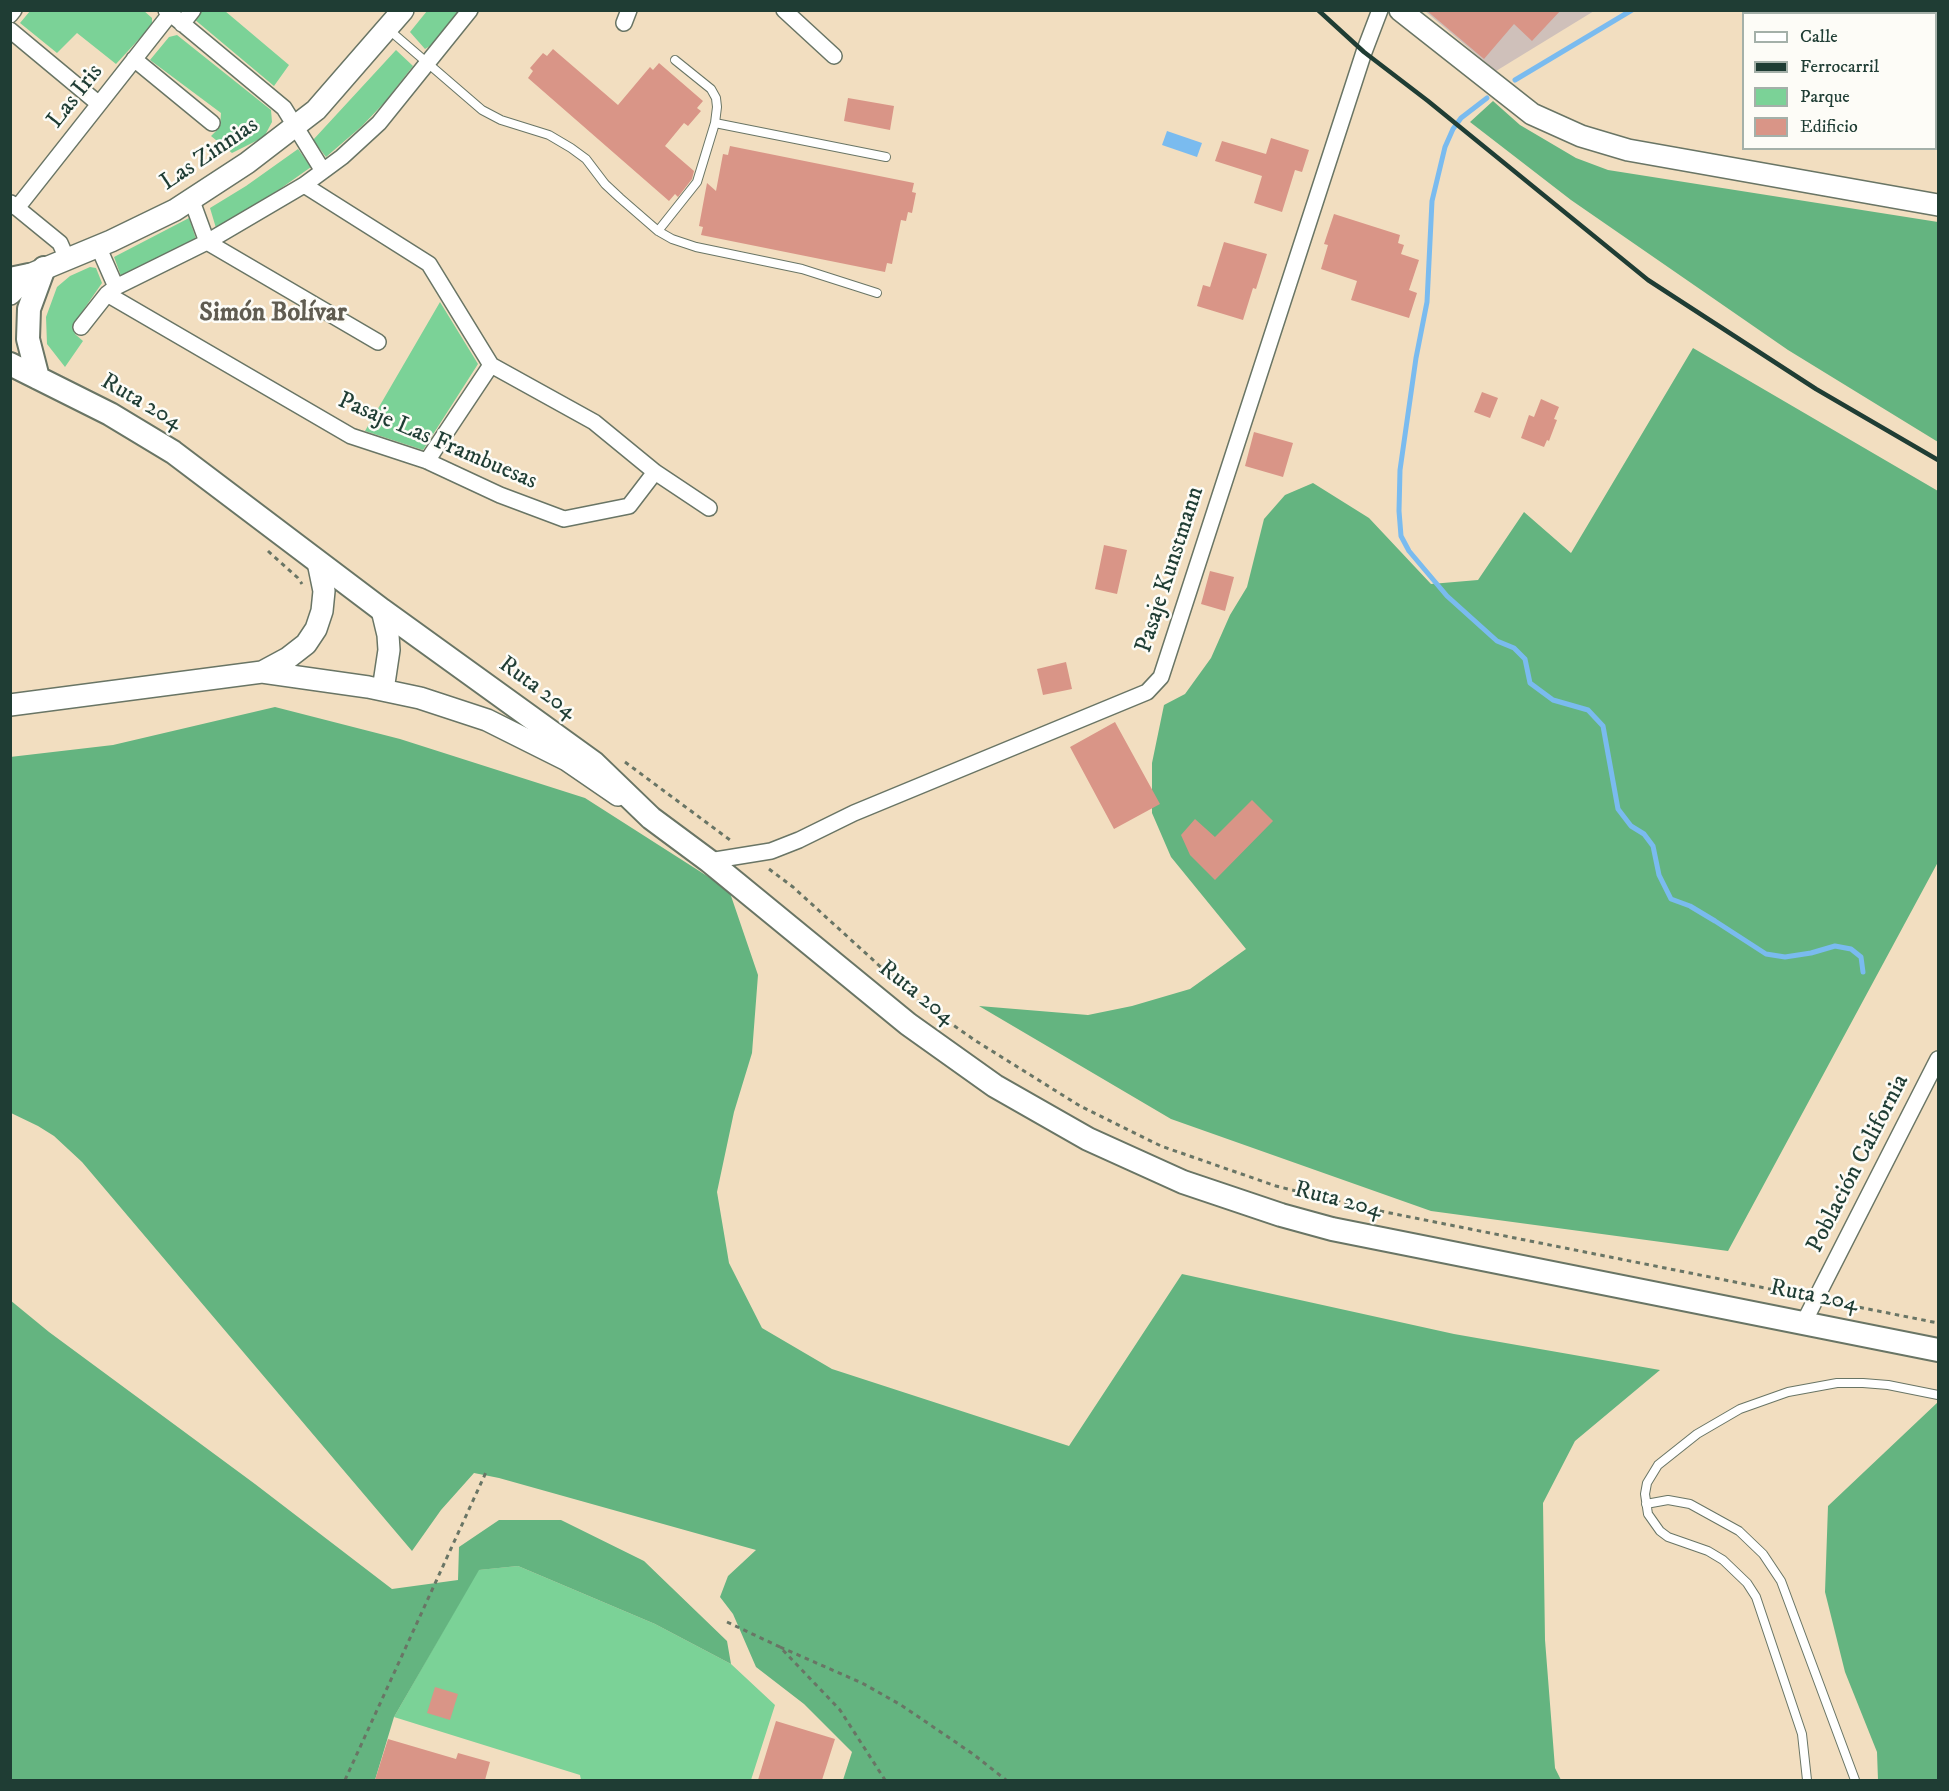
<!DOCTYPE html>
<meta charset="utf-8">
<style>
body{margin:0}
#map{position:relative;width:1949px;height:1791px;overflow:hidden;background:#f2dec0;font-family:"IM FELL DW Pica",serif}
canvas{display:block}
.frame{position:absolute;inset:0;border:12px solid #1f3d34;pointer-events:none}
.legend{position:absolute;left:1742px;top:12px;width:195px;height:138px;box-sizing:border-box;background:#fdfcf7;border:2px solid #a4b0a9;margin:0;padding:8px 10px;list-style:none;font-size:18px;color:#1f3d34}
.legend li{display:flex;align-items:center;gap:12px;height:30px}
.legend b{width:30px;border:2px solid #a4b0a9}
</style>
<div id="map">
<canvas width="1949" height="1791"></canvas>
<div class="frame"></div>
<ul class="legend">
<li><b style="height:8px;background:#fff"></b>Calle</li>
<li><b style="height:8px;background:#1f3d34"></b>Ferrocarril</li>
<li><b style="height:16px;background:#7bd297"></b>Parque</li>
<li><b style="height:16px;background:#d99587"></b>Edificio</li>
</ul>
</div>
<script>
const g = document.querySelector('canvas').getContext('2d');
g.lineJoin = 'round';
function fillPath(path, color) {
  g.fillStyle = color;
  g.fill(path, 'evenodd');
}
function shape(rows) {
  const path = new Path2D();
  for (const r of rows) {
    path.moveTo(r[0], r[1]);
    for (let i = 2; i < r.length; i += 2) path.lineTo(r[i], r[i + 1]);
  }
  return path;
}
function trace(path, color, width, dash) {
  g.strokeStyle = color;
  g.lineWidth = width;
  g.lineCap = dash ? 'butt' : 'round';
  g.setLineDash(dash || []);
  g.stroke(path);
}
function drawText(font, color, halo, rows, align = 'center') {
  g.font = font + ' "IM FELL DW Pica",serif';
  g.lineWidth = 5;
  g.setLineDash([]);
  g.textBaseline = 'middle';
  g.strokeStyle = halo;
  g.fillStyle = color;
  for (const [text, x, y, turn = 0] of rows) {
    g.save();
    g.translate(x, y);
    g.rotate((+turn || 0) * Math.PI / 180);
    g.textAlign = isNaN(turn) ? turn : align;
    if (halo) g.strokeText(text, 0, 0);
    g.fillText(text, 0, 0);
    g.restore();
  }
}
fillPath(shape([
 [1425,11,1594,11,1496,71]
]), '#cfc0ba');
fillPath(shape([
 [143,10,152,18,152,25,116,64,77,33,57,53,20,23,30,11],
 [200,11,225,11,289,65,274,86,194,19],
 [427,11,461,11,435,43,425,49,410,32],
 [177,35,271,110,272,122,264,137,232,153,211,136,220,127,221,113,150,60,169,37],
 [396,50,413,66,384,103,362,126,326,157,313,140],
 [298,149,311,167,280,189,216,228,210,208,246,186],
 [189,218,196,239,121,276,114,257],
 [90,267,96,268,102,283,73,325,75,334,83,341,65,367,47,344,46,317,57,287,70,276],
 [440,302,478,364,423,450,365,431],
 [518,1566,655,1624,731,1664,775,1705,751,1780,581,1780,580,1775,394,1717,478,1570]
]), '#7bd297');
fillPath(shape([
 [1493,101,1520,125,1576,158,1608,170,1938,222,1938,442,1788,350,1571,200,1470,122],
 [1693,348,1938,491,1938,862,1728,1251,1431,1211,1171,1119,979,1006,1088,1015,1132,1006,1190,989,1246,949,1171,857,1152,813,1152,763,1164,705,1185,694,1211,658,1230,615,1247,587,1264,519,1285,495,1313,483,1369,518,1431,584,1478,580,1524,512,1571,553],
 [275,707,400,739,585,798,729,890,758,975,752,1053,734,1112,717,1192,729,1263,762,1328,832,1369,1069,1446,1182,1274,1454,1334,1660,1370,1575,1441,1543,1503,1545,1640,1555,1768,1561,1780,843,1780,852,1752,804,1704,756,1667,733,1614,720,1597,728,1576,756,1550,499,1478,474,1473,441,1510,412,1551,82,1162,54,1136,38,1126,11,1113,10,757,113,745],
 [10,1300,49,1332,255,1484,392,1589,458,1580,459,1547,499,1520,561,1520,644,1561,727,1641,731,1664,655,1624,518,1566,479,1570,394,1717,375,1780,11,1780],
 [1938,1402,1938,1780,1878,1780,1877,1752,1845,1672,1825,1592,1828,1506]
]), '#64b480');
fillPath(shape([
 [1167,131,1202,143,1197,157,1162,145]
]), '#7abbef');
trace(shape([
 [1515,80,1632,10],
 [1487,98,1461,118,1453,129,1445,147,1432,201,1427,302,1416,358,1400,470,1399,511,1401,536,1409,551,1447,596,1497,641,1514,648,1525,659,1530,683,1553,700,1588,710,1603,726,1618,809,1631,826,1644,834,1653,846,1659,875,1671,899,1690,906,1715,921,1766,954,1785,957,1811,953,1835,946,1851,949,1861,957,1863,972]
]), '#7abbef', 5);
fillPath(shape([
 [1426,10,1561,10,1532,41,1514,24,1484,59],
 [553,49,618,105,650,67,653,70,659,63,703,101,697,108,701,111,688,126,684,123,665,146,694,171,692,179,678,197,675,194,669,201,528,78,533,71,530,68,543,53,547,56],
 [848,98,894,106,890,130,844,121],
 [1271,138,1309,150,1302,172,1295,170,1282,212,1254,203,1262,176,1215,161,1222,141,1266,154],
 [730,146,914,183,912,192,916,193,912,213,908,212,906,221,901,220,892,264,887,263,885,272,701,235,703,227,699,226,707,183,716,191,723,154,728,155],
 [1334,214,1400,235,1398,243,1404,245,1401,254,1419,260,1409,290,1417,293,1409,318,1351,300,1357,281,1321,269,1328,245,1324,244],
 [1224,242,1267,254,1256,289,1253,288,1243,320,1197,306,1203,285,1210,287],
 [1482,392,1498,398,1490,418,1474,412],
 [1541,399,1559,407,1554,419,1557,420,1549,441,1547,440,1544,447,1521,438,1529,415,1534,417],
 [1254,432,1293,443,1283,477,1245,466],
 [1104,545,1127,550,1117,594,1095,589],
 [1210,571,1234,577,1225,611,1201,604],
 [1066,662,1072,689,1043,695,1037,669],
 [1115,722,1160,804,1114,829,1070,747],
 [1252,800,1273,821,1215,880,1190,855,1181,835,1195,819,1215,837],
 [435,1687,458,1694,450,1720,427,1713],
 [776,1721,835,1739,822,1780,758,1780],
 [388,1739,456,1759,458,1753,490,1762,485,1780,375,1780]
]), '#d99587');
const lane = shape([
 [388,29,482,110,501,120,549,135,571,148,586,159,605,184,620,198,658,231,672,239,696,247,802,269,877,293],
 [715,123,886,157],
 [658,231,697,182,715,123,717,107,716,98,711,89,675,60],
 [1646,1504,1668,1500,1690,1504,1739,1531,1763,1554,1781,1581,1855,1780],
 [1807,1780,1802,1734,1756,1597,1747,1583,1723,1560,1708,1551,1668,1537,1660,1531,1648,1514,1645,1494,1647,1483,1658,1465,1697,1434,1740,1409,1788,1392,1837,1383,1863,1383,1888,1385,1938,1395]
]);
const street = shape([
 [166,10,284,108,323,171],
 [784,10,834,56],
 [10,15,14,10],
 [624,23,629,10],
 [182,24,193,10],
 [10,30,99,104],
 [134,59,212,123],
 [304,185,429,264,491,365,594,422,655,472,709,508],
 [192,201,207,242,378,342],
 [11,203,60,243,67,259],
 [17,208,170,14],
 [98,246,116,287],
 [107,294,351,436,427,461,500,495,564,519,629,506,655,472],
 [81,327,107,294,116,287,207,242,304,185,342,157,379,123,470,10],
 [427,461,491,365],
 [709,861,771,851,799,840,854,813,1147,692,1161,677,1364,52,1380,10],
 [1804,1322,1938,1059]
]);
const secondary = shape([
 [1400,10,1532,114,1581,136,1628,150,1938,205],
 [10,294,29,275,111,241,175,210,247,163,316,110,403,10],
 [382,610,388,635,389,650,383,690],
 [262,672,288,658,306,644,316,629,322,611,324,591,318,562],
 [10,705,262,672,368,687,420,698,487,720,567,760,618,795]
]);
const primary = shape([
 [10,279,29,275],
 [10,364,110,414,173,452,382,610,594,763,651,818,709,861,908,1024,995,1086,1088,1139,1183,1182,1281,1215,1332,1229,1938,1350],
 [38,378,28,339,29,309,44,268]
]);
trace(lane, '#697565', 10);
trace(street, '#697565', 18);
trace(secondary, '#697565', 24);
trace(primary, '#697565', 26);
trace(shape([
 [268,551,298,578,302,584],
 [625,762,730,840],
 [769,869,793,887,917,1000,976,1041,1080,1106,1161,1146,1276,1186,1360,1207,1800,1295],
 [1833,1302,1938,1323],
 [727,1622,780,1647,840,1710,885,1780],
 [780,1647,862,1683,901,1705,973,1754,1006,1780],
 [345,1780,487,1470]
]), '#697565', 3, [4.5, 4.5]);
trace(lane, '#fff', 8);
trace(street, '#fff', 15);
trace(secondary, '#fff', 21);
trace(primary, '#fff', 22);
trace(shape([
 [1318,10,1364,52,1428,101,1648,280,1816,389,1938,460]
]), '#1f3d34', 4.5);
drawText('24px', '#1f3d34', '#fdfcf7', [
 ["Las Iris",76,97,-52],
 ["Las Zinnias",210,155,-34],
 ["Ruta 204",141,403,30],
 ["Pasaje Las Frambuesas",437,442,23],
 ["Pasaje Kunstmann",1171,570,-72],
 ["Ruta 204",537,689,36],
 ["Ruta 204",916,994,38],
 ["Población California",1859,1164,-63],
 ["Ruta 204",1338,1201,14],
 ["Ruta 204",1814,1297,11]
]);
drawText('bold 26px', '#605c51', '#fdfcf7', [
 ["Simón Bolívar",273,315]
]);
</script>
